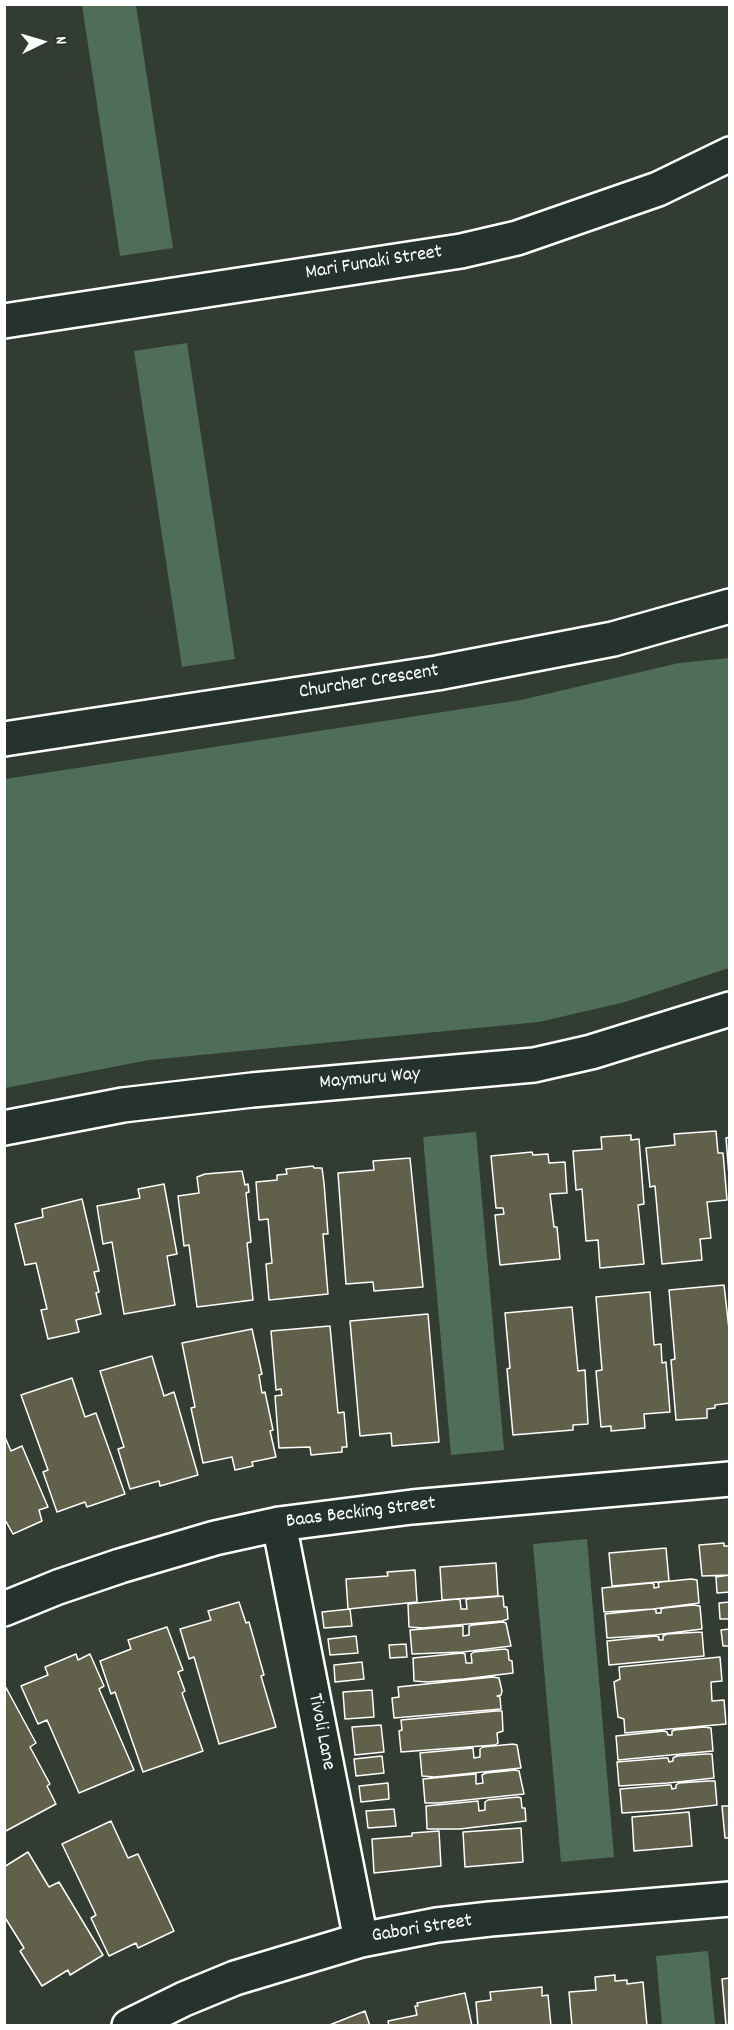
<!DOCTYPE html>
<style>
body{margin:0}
#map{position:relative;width:734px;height:2030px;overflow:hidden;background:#323c33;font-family:Dekko,sans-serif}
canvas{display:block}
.frame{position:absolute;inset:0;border:6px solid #fff;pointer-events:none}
.north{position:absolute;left:12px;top:12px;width:60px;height:60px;-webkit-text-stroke:4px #26332d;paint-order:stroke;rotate:85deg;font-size:16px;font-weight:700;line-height:24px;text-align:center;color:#fff}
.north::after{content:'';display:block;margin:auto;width:21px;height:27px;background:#fff;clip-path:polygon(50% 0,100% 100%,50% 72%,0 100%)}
</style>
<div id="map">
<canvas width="734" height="2030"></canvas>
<div class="frame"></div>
<div class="north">N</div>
</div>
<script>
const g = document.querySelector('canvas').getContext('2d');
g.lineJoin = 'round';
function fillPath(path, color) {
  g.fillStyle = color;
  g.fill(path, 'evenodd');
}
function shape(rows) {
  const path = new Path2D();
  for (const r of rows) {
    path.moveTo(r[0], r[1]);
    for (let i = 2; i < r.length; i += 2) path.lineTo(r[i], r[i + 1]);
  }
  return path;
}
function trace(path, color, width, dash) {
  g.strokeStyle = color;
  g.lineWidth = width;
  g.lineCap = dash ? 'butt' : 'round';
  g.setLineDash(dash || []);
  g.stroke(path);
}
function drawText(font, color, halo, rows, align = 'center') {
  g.font = font + ' Dekko,sans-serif';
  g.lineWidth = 4.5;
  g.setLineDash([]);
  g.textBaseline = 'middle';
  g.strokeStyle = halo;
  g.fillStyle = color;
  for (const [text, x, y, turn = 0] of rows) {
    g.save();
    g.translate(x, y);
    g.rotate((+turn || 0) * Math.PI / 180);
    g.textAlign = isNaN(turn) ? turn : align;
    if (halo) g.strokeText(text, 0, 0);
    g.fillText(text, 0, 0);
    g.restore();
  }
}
fillPath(shape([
 [82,5,136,5,173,248,120,256],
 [187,343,235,659,182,667,134,351],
 [729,658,729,968,625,1002,539,1022,149,1060,5,1088,5,779,521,700,679,663],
 [476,1132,504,1450,451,1455,423,1137],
 [587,1539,614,1857,561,1862,533,1544],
 [708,1951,715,2025,662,2025,656,1956]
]), '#4f6e57');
const building = shape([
 [716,1131,718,1153,723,1153,727,1200,707,1202,711,1238,700,1239,702,1260,662,1264,655,1186,650,1187,646,1148,675,1145,674,1134,716,1131],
 [631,1135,631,1140,639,1139,644,1204,638,1205,644,1264,600,1268,598,1240,586,1241,582,1189,576,1190,573,1151,602,1149,601,1137,631,1135],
 [730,1137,730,1176,729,1176,726,1138,730,1137],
 [532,1152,533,1155,548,1154,549,1163,565,1162,567,1193,550,1194,554,1227,557,1227,560,1259,500,1265,495,1215,504,1214,503,1208,496,1208,491,1156,532,1152],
 [410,1158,423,1287,374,1291,373,1282,346,1284,338,1173,374,1170,373,1161,410,1158],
 [313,1166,314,1168,322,1168,324,1183,328,1234,323,1234,328,1294,269,1300,266,1264,272,1263,268,1219,259,1220,256,1182,277,1180,277,1175,287,1174,286,1169,313,1166],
 [242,1171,245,1185,248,1184,249,1192,246,1193,251,1242,247,1243,253,1300,197,1307,189,1245,184,1246,178,1196,199,1193,197,1177,205,1174,242,1171],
 [164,1184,177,1254,167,1256,175,1305,124,1314,112,1242,103,1244,97,1206,140,1198,138,1189,164,1184],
 [82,1199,99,1271,94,1272,99,1292,96,1293,101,1314,76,1320,79,1332,48,1339,41,1310,47,1309,36,1263,25,1265,15,1224,43,1217,42,1209,82,1199],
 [724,1285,730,1338,730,1403,715,1405,715,1408,707,1409,707,1418,676,1420,671,1360,675,1359,669,1290,724,1285],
 [650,1292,654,1345,661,1344,662,1363,666,1362,670,1412,644,1414,645,1428,611,1431,611,1426,601,1427,596,1371,602,1370,596,1297,650,1292],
 [572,1307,578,1371,585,1370,588,1424,573,1425,573,1430,513,1435,507,1369,510,1368,505,1313,572,1307],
 [428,1314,439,1442,392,1446,391,1433,360,1436,350,1321,428,1314],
 [330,1326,338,1413,344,1412,347,1447,342,1447,342,1452,311,1455,310,1447,279,1448,275,1396,282,1395,281,1389,276,1390,271,1331,330,1326],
 [252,1329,262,1374,259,1375,262,1393,265,1392,273,1430,270,1431,276,1457,252,1462,253,1466,235,1470,232,1457,203,1463,191,1408,195,1407,182,1343,252,1329],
 [152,1356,164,1396,174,1392,198,1475,160,1486,159,1481,130,1489,118,1449,124,1447,100,1371,152,1356],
 [72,1378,85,1417,96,1413,125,1494,87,1507,85,1502,57,1512,43,1472,48,1470,21,1395,72,1378],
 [4,1435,11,1451,22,1446,48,1507,39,1510,42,1521,13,1534,4,1518,4,1435],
 [724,1543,724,1546,730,1546,730,1575,702,1576,699,1545,724,1543],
 [666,1548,669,1581,612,1586,609,1553,666,1548],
 [496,1563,498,1596,442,1600,440,1567,496,1563],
 [415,1570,417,1602,348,1609,346,1579,388,1576,387,1572,415,1570],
 [730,1575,730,1592,717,1593,716,1577,730,1575],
 [691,1579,697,1580,699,1603,653,1609,604,1612,602,1588,651,1583,654,1584,654,1588,659,1587,658,1583,661,1582,691,1579],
 [503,1596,504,1607,507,1607,508,1619,502,1621,423,1628,409,1627,408,1604,457,1599,460,1600,461,1609,467,1609,466,1600,468,1599,503,1596],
 [239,1602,246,1623,249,1622,264,1675,261,1676,276,1727,219,1744,194,1657,189,1659,180,1629,211,1620,208,1611,239,1602],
 [730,1602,730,1619,720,1619,719,1603,730,1602],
 [693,1605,700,1606,702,1629,655,1635,607,1638,605,1614,653,1609,656,1610,656,1613,661,1613,661,1609,664,1608,693,1605],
 [350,1609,352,1626,324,1628,322,1612,350,1609],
 [503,1622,506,1623,511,1646,463,1652,412,1654,410,1630,460,1626,463,1626,463,1636,469,1635,469,1626,473,1625,503,1622],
 [167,1627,183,1670,178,1672,185,1691,182,1693,203,1751,143,1772,115,1692,111,1694,100,1661,131,1649,128,1640,167,1627],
 [730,1629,730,1646,723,1646,721,1630,730,1629],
 [702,1632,704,1656,609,1665,607,1641,655,1636,659,1637,659,1640,663,1640,663,1636,667,1634,702,1632],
 [356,1636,358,1653,330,1655,328,1639,356,1636],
 [406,1644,407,1657,390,1658,389,1645,406,1644],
 [505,1649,508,1650,509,1660,512,1661,513,1673,464,1679,427,1682,414,1681,413,1658,462,1653,465,1654,466,1663,472,1663,471,1654,474,1652,505,1649],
 [76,1654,78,1660,90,1654,104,1686,99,1689,134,1770,79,1793,47,1720,38,1724,21,1686,48,1675,45,1667,76,1654],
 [720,1657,722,1681,711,1682,712,1701,724,1700,726,1724,625,1733,624,1719,618,1717,614,1682,620,1679,619,1667,720,1657],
 [362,1662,364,1679,335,1682,334,1665,362,1662],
 [493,1677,499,1678,502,1691,501,1695,497,1696,500,1697,501,1709,394,1718,392,1698,399,1697,398,1687,493,1677],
 [4,1684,36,1743,30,1747,50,1784,47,1786,56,1804,4,1832,4,1684],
 [372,1690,374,1717,345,1719,343,1692,372,1690],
 [496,1711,502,1711,503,1731,497,1733,498,1743,495,1745,401,1752,399,1731,402,1730,401,1720,496,1711],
 [381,1725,384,1752,355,1755,352,1727,381,1725],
 [704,1727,711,1728,713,1751,618,1760,616,1736,664,1731,667,1732,668,1735,672,1735,672,1731,675,1730,704,1727],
 [513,1744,517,1745,521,1768,435,1777,422,1776,420,1753,473,1748,474,1758,480,1757,480,1749,483,1747,513,1744],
 [706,1754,712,1754,714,1778,668,1783,619,1786,617,1762,665,1758,668,1758,669,1762,673,1761,673,1758,677,1756,706,1754],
 [382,1756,384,1773,356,1776,354,1759,382,1756],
 [516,1770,519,1771,524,1794,438,1803,425,1803,423,1779,476,1774,476,1784,483,1783,482,1775,486,1773,516,1770],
 [708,1781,715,1781,717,1805,671,1810,622,1813,620,1789,668,1785,671,1785,672,1789,676,1788,676,1785,679,1783,708,1781],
 [388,1783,389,1799,361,1802,359,1786,388,1783],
 [518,1797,521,1798,522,1808,525,1808,526,1821,460,1829,427,1829,426,1806,478,1801,479,1811,485,1810,485,1802,488,1800,518,1797],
 [722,1806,730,1806,730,1838,725,1838,722,1806],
 [394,1809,396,1826,368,1828,366,1811,394,1809],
 [689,1812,692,1846,634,1851,632,1817,689,1812],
 [111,1821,128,1858,138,1854,174,1931,138,1948,136,1943,109,1956,91,1918,96,1915,62,1844,111,1821],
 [521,1828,523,1862,465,1867,463,1832,521,1828],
 [439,1831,441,1866,374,1873,372,1839,412,1836,412,1833,439,1831],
 [28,1852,49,1887,59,1882,103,1955,70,1975,68,1970,42,1986,20,1951,24,1948,4,1916,4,1867,28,1852],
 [615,1975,615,1981,627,1980,627,1984,643,1982,647,2026,572,2026,569,1992,596,1990,595,1977,615,1975],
 [730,1978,730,2026,726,2026,722,1979,730,1978],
 [542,1987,542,1996,548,1995,551,2026,478,2026,476,2002,491,2000,490,1992,542,1987],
 [465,1993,472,2026,389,2026,388,2021,417,2015,415,2006,418,2006,417,2003,465,1993],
 [365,2011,370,2026,327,2026,365,2011]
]);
fillPath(building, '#61604b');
trace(building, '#fff', 1.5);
const minor = shape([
 [4,321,461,251,517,238,658,189,730,154],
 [4,739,437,673,613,639,730,606],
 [4,1128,123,1105,183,1098,252,1090,534,1065,591,1052,730,1009],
 [279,1524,361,1940],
 [4,1609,58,1587,120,1566,215,1538,279,1524,412,1507,730,1479],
 [129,2026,184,1999,235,1978,361,1940,437,1925,490,1919,730,1899]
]);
trace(minor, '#fff', 38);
trace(minor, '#26332d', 33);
drawText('20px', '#fff', '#26332d', [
 ["Mari Funaki Street",374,264,-9],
 ["Churcher Crescent",369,683,-9],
 ["Maymuru Way",370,1080,-5],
 ["Baas Becking Street",361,1514,-7],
 ["Tivoli Lane",320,1732,79],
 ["Gabori Street",422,1930,-9]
]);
</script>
